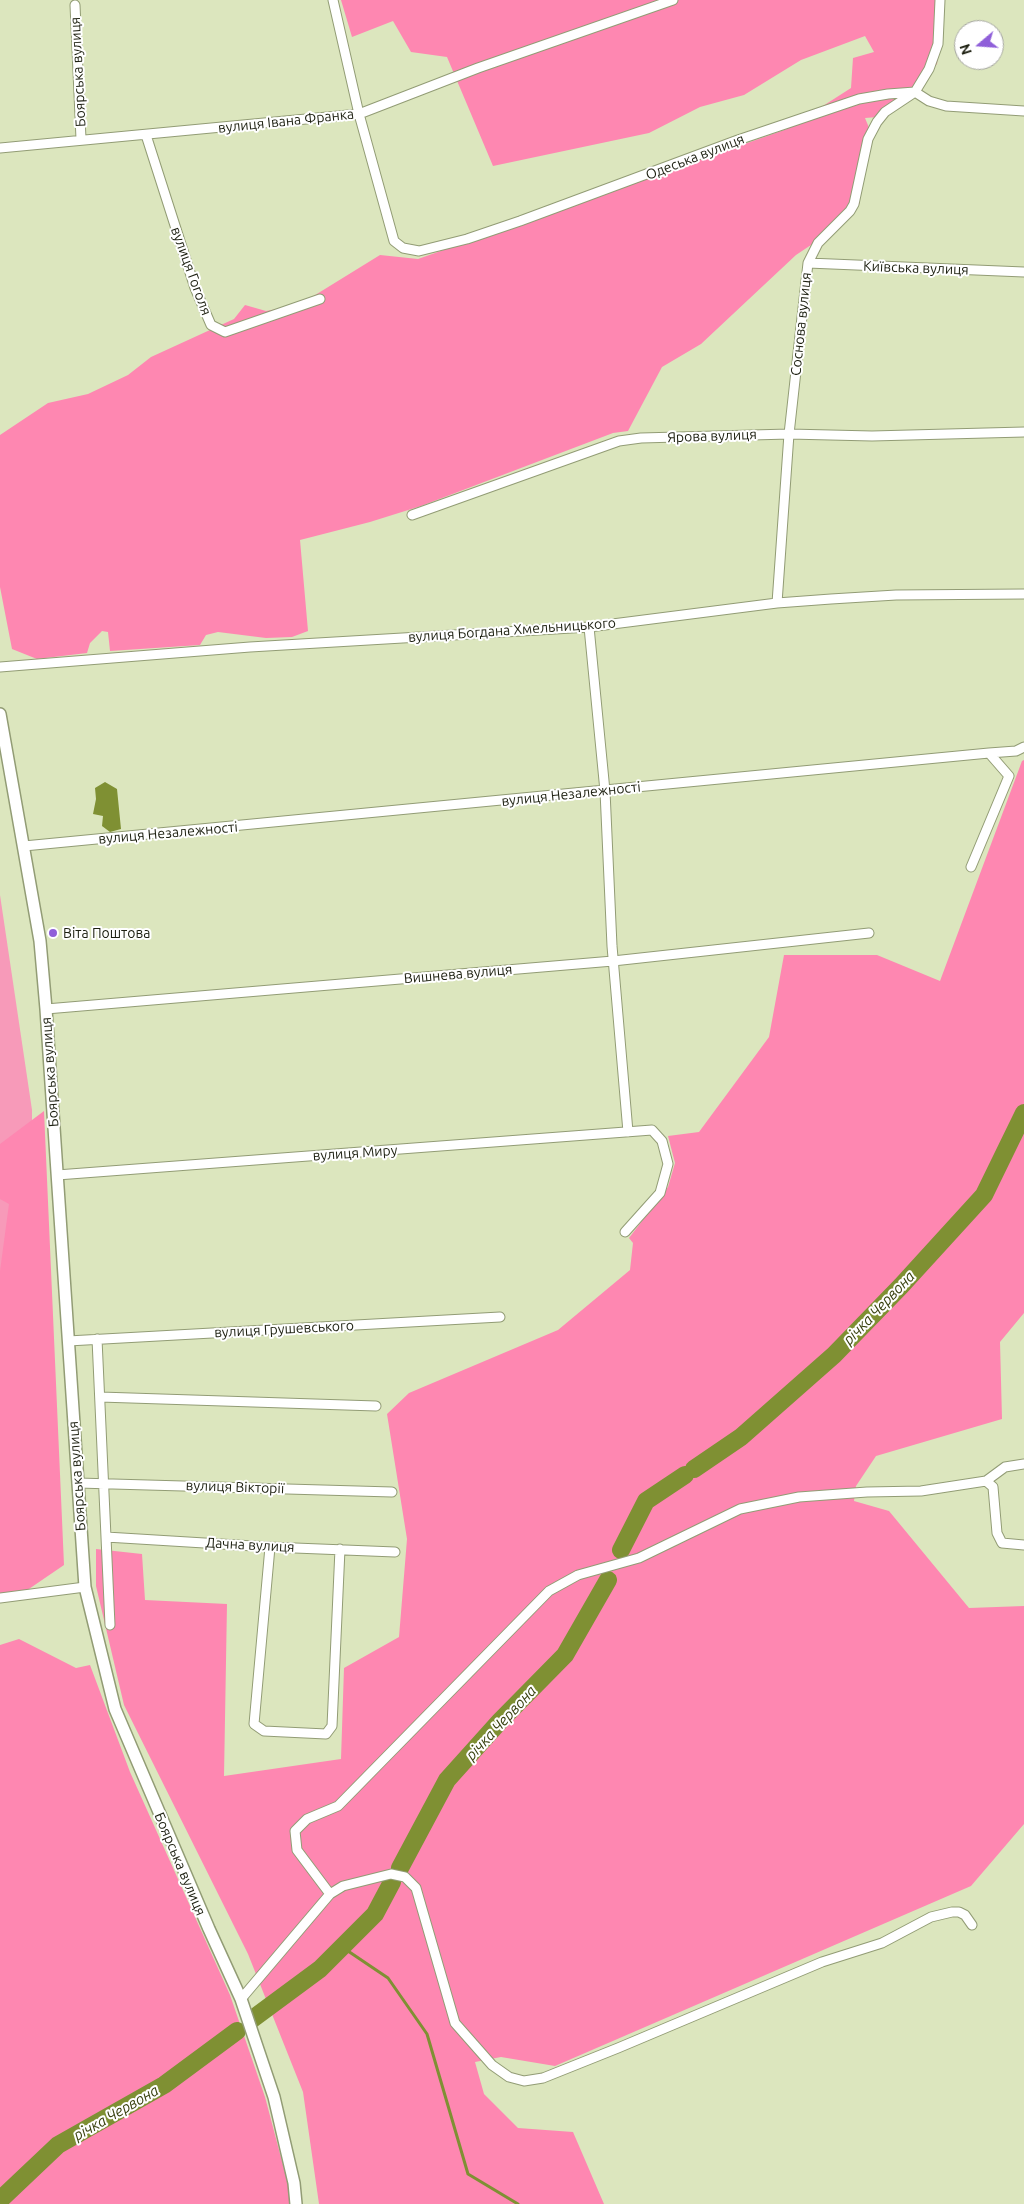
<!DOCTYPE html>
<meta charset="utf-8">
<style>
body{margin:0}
#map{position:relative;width:1024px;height:2204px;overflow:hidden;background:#dce6be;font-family:Ubuntu,sans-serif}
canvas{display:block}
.north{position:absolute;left:954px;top:20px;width:50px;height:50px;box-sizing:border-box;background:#fff;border:1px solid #a4a59f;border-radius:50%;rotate:252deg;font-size:14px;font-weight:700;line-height:20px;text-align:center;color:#1c1f10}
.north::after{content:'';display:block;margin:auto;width:18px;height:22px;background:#8f5fd9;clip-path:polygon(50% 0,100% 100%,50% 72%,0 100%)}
</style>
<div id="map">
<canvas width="1024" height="2204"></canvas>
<div class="north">N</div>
</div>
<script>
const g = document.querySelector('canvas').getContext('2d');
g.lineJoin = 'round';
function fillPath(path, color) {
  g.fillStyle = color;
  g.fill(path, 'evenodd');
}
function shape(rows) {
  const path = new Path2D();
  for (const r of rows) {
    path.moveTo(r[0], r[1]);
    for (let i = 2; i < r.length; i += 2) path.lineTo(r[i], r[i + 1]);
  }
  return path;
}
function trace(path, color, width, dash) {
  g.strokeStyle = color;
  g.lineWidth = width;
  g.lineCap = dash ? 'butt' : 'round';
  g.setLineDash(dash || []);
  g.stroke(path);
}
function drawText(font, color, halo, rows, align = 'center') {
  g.font = font + ' Ubuntu,sans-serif';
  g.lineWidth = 4;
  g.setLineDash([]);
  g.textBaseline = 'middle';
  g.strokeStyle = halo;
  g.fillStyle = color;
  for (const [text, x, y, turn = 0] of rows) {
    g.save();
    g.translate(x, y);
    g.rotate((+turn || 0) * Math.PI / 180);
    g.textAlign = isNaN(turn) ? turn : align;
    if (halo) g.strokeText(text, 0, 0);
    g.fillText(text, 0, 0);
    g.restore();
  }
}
fillPath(shape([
 [0,895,32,1110,32,1559,0,1593]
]), '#f79ab9');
fillPath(shape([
 [341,0,936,0,943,16,937,64,918,85,878,117,865,118,872,135,859,192,860,203,841,225,796,255,701,344,662,367,628,431,613,433,421,506,370,522,300,540,308,631,292,637,266,638,218,632,206,635,200,645,110,651,108,632,102,631,90,643,87,653,37,659,12,649,0,587,0,435,48,403,88,394,128,375,151,357,234,319,245,305,266,311,299,305,380,255,418,259,787,129,851,88,853,58,874,52,865,36,801,60,744,95,700,107,649,133,493,166,447,57,411,52,393,21,352,37],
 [1024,760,1024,1313,1000,1342,1002,1419,876,1456,856,1486,854,1501,889,1511,969,1608,1024,1606,1024,1824,971,1886,555,2066,501,2057,475,2062,484,2094,518,2128,573,2132,604,2204,319,2204,303,2092,248,1954,124,1705,96,1586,96,1549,142,1554,145,1600,227,1604,224,1776,341,1759,344,1668,399,1637,407,1539,387,1414,409,1393,558,1330,630,1270,633,1243,629,1238,668,1187,675,1163,668,1136,699,1132,769,1037,784,955,877,955,940,981,1022,761],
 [44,1111,64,1565,23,1593,0,1597,0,1271,9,1204,0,1199,0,1144],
 [19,1639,76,1668,90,1665,130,1772,230,1995,265,2097,288,2184,291,2204,0,2204,0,1645]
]), '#fe87b1');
fillPath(shape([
 [105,782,117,789,121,829,110,832,102,826,103,816,93,814,96,799,95,788]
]), '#7f9033');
trace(shape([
 [342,1947,388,1978,427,2034,468,2174,518,2204]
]), '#7f9033', 3);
trace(shape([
 [694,1469,741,1437,834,1355,901,1286,984,1195,1024,1113],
 [621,1550,646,1501,685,1475],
 [400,1868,447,1780,500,1721,565,1655,608,1580],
 [251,2020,320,1969,375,1914,392,1882],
 [0,2200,58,2145,164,2085,237,2031]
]), '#7f9033', 18);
const minor = shape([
 [333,0,359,114,394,241,403,248,419,251,467,239,520,221,738,140,859,99,888,94,915,92,929,101,946,106,1024,111],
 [75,5,81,139],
 [146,135,195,288,211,325,225,332,320,299],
 [0,148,359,114,478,68,673,0],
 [808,263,1024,272],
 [412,515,619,441,641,438,789,434,872,436,1024,432],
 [777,603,789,434,808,263,818,243,850,211,854,204,868,139,877,122,885,112,915,92,929,69,938,44,940,0],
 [589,627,605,791,612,946,628,1132],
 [0,667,250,647,589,627,777,603,831,599,896,595,1024,594],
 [989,753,1016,751,1024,747],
 [24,846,989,753,1009,776,971,867],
 [46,1009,613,961,869,933],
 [57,1175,652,1130,662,1141,668,1164,660,1193,625,1232],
 [97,1339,110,1625],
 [68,1341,500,1317],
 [100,1397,376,1406],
 [986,1481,993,1487,997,1533,1002,1543,1024,1545],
 [78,1483,392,1492],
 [106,1537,270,1547,395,1552],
 [270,1547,254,1724,264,1731,326,1734,332,1726,340,1549],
 [0,1598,85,1587],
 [330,1894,297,1850,295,1831,307,1819,338,1806,549,1591,578,1575,639,1558,740,1509,799,1497,867,1492,921,1491,986,1481,1005,1467,1024,1464],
 [241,1999,330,1894,343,1886,391,1874,405,1877,416,1888,455,2023,492,2065,509,2077,524,2081,543,2078,618,2048,822,1962,882,1943,931,1917,952,1912,959,1912,965,1915,972,1925]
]);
const tertiary = shape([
 [0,714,40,941,46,1009,85,1587,115,1709,209,1929,241,1999,274,2097,294,2183,296,2204]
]);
trace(minor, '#929c75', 11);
trace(tertiary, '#929c75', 14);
trace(minor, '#fff', 9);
trace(tertiary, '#fff', 11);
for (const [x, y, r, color] of [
 [53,933,5,"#8f5fd9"]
]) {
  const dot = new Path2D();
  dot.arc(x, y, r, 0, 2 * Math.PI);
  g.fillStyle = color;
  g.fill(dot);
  trace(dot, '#fff', 2);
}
drawText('14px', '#1c1f10', '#fff', [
 ["Боярська вулиця",78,72,-93],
 ["вулиця Івана Франка",286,121,-6],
 ["Одеська вулиця",695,157,-21],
 ["Київська вулиця",916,268,2],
 ["вулиця Гоголя",191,271,70],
 ["Соснова вулиця",801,324,-84],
 ["Ярова вулиця",712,436,-2],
 ["вулиця Богдана Хмельницького",512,630,-4],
 ["вулиця Незалежності",571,794,-6],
 ["вулиця Незалежності",168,833,-5],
 ["Вишнева вулиця",458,974,-5],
 ["Боярська вулиця",50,1072,-94],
 ["вулиця Миру",355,1153,-4],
 ["вулиця Грушевського",284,1329,-3],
 ["Боярська вулиця",77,1476,-94],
 ["вулиця Вікторії",235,1487,2],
 ["Дачна вулиця",250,1545,3],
 ["Боярська вулиця",180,1864,67]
]);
drawText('14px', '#1c1f10', '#fff', [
 ["Віта Поштова",63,933]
], 'left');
drawText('italic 15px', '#38400e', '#fff', [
 ["річка Червона",879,1308,-46],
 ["річка Червона",501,1723,-47],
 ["річка Червона",116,2113,-30]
]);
</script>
